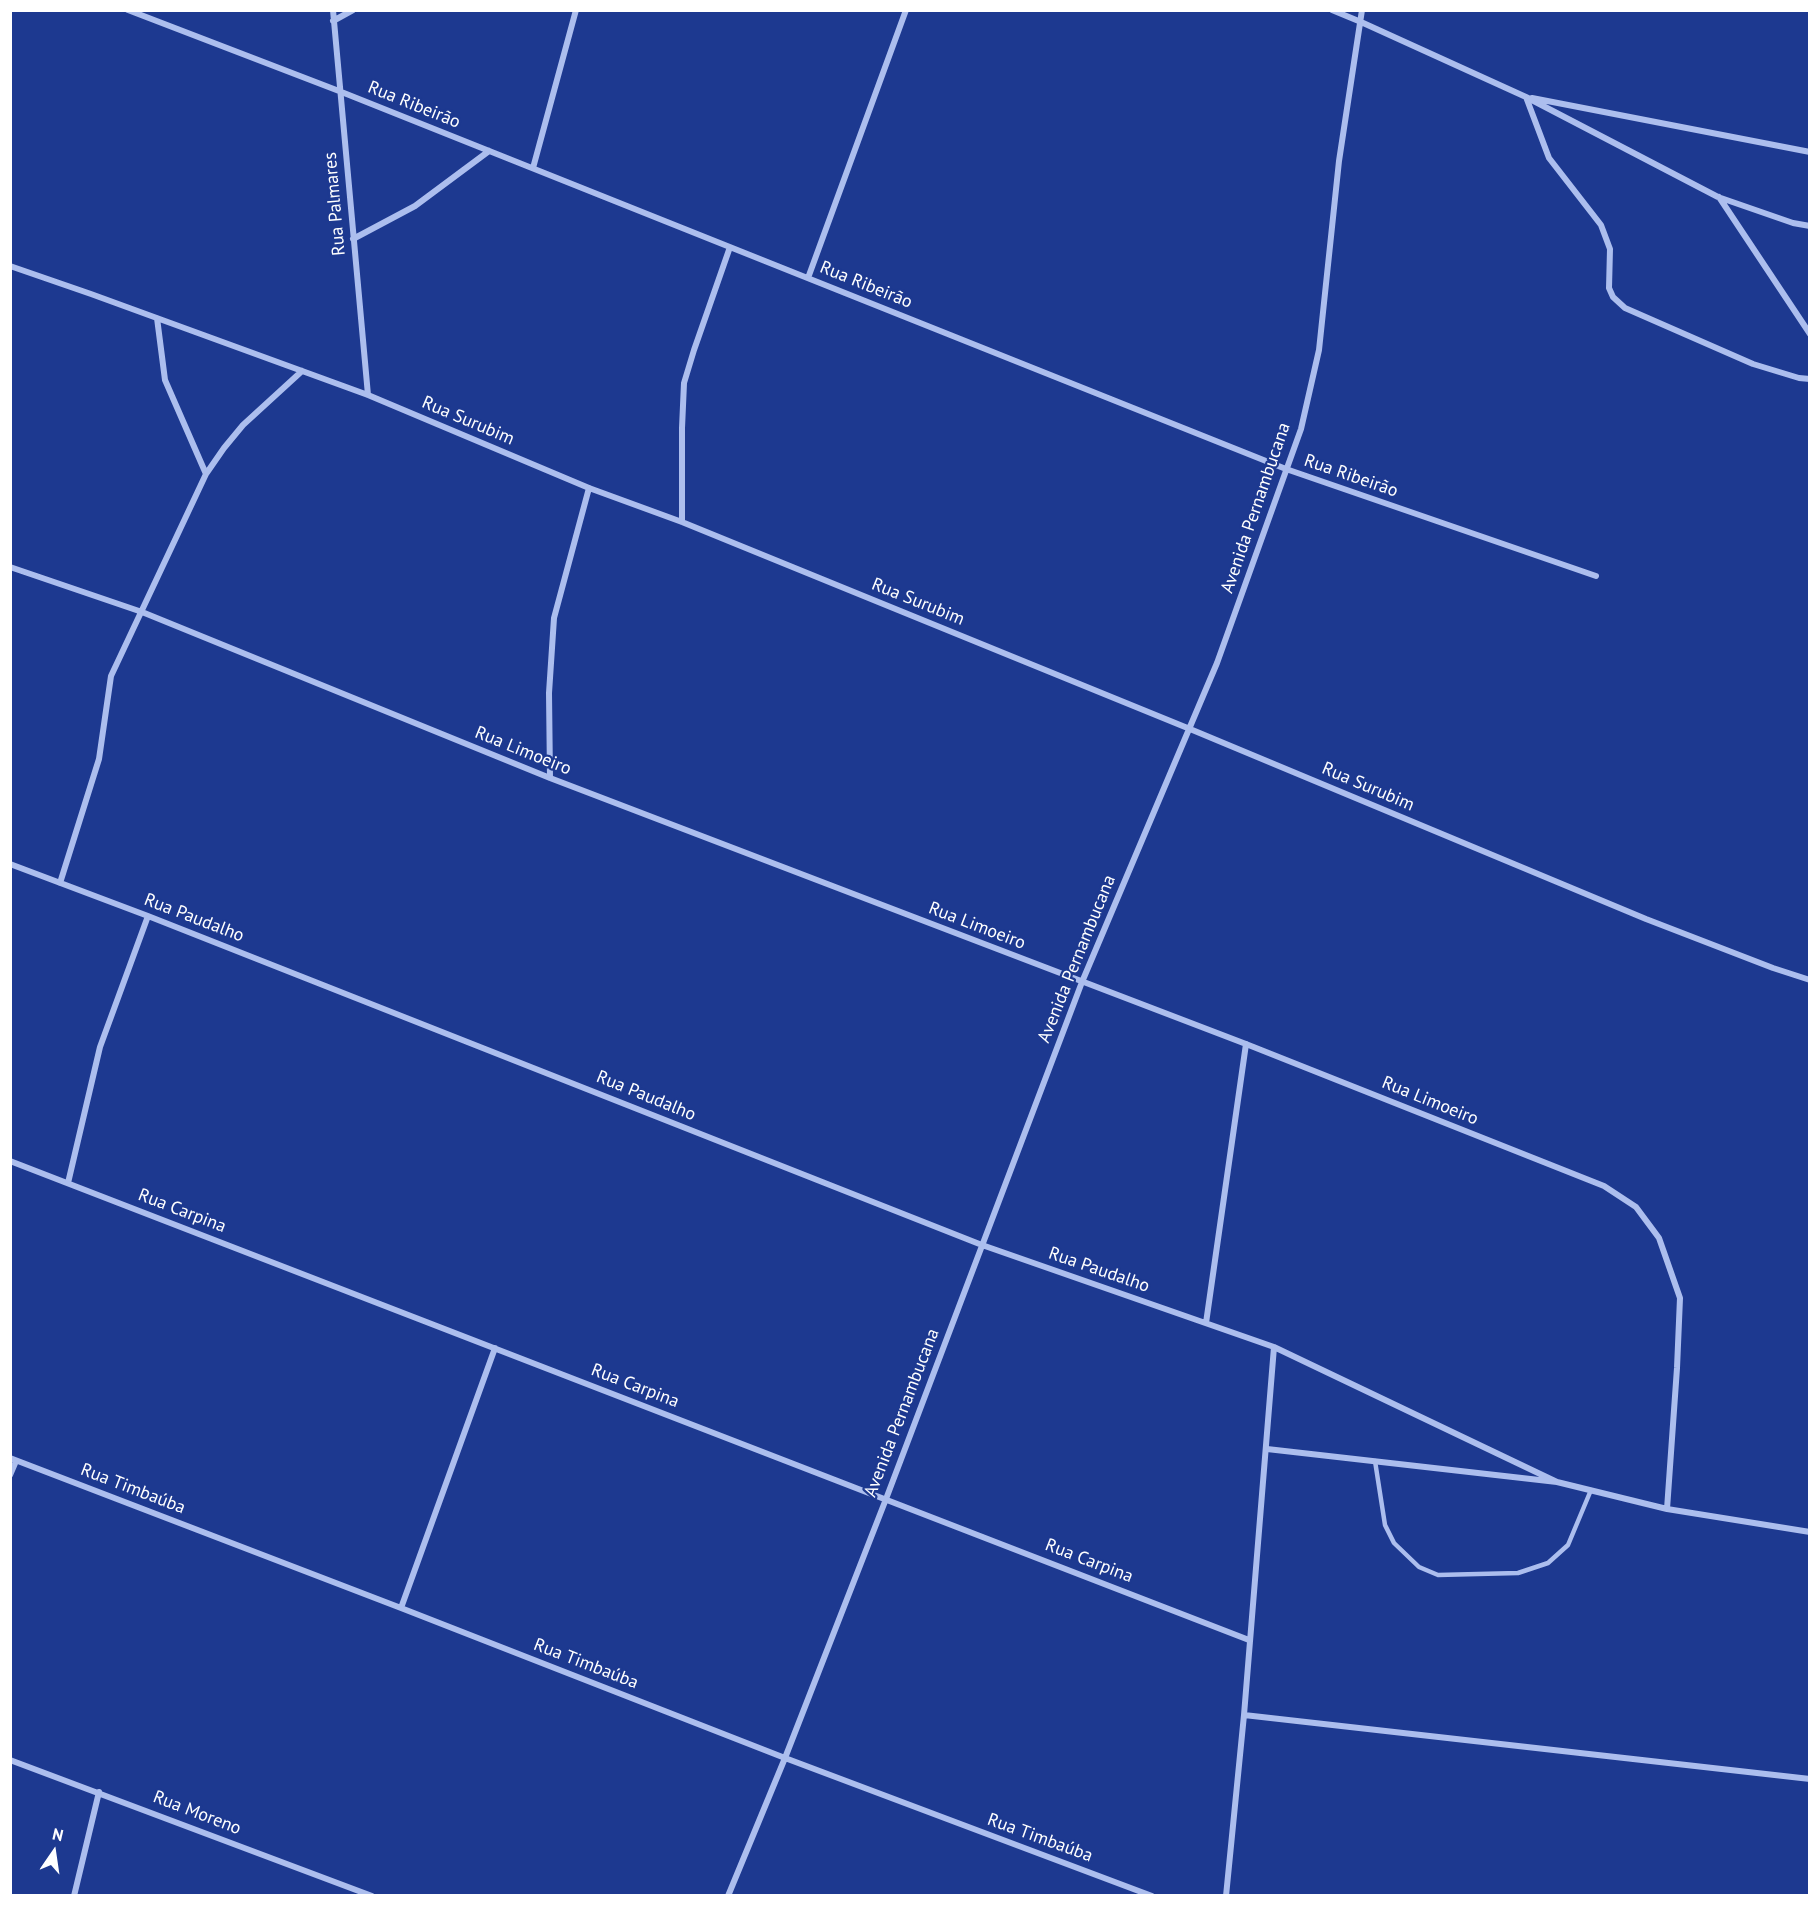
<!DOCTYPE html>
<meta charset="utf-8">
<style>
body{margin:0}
#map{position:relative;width:1820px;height:1906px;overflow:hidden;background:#1d3990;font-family:"PT Sans",sans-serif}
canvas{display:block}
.frame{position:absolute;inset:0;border:12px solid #fff;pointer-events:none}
.north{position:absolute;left:24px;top:1822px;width:60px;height:60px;-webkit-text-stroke:4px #1d3990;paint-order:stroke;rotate:13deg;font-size:16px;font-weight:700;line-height:24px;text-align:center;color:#fff}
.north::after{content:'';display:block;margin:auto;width:21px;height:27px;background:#fff;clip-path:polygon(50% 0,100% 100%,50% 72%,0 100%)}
</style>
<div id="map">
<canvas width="1820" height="1906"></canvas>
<div class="frame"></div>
<div class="north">N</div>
</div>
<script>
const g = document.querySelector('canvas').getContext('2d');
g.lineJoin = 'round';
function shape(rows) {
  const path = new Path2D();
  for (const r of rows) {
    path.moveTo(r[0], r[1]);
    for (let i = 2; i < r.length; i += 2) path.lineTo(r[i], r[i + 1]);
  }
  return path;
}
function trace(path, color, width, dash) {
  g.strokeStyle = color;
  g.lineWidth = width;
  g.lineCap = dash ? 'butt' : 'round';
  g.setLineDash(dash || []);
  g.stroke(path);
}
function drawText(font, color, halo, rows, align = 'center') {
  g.font = font + ' "PT Sans",sans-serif';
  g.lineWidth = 4.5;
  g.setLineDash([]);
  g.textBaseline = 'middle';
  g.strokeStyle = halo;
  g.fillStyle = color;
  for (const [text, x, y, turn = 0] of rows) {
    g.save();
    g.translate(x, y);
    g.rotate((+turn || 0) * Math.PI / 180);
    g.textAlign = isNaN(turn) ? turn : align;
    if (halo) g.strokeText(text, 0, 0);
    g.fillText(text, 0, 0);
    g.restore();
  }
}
trace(shape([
 [1375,1461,1385,1525,1394,1543,1419,1567,1438,1575,1518,1573,1548,1563,1568,1545,1591,1490]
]), '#acbeee', 4.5);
trace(shape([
 [128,10,339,91,1286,469,1596,576],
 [333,10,368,395],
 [1332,10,1361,22,1526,97,1718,197,1793,223,1810,226],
 [333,21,353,10],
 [1526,97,1549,158,1601,225,1610,249,1609,288,1613,297,1625,308,1753,364,1799,378,1810,379],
 [1532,98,1810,152],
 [533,168,576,10],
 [1719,197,1810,334],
 [353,239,415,206,489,151],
 [10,266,91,294,368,395,589,488,682,522,1190,729,1646,919,1773,968,1810,980],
 [808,278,906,10],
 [157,318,165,380,206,474],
 [682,522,682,428,684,383,694,350,730,247],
 [10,567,142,612,550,778,1246,1044,1604,1186,1636,1207,1659,1238,1680,1298,1677,1368,1667,1509],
 [550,778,549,693,554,618,589,488],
 [10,864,148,916,982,1245,1274,1347,1557,1482],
 [60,883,99,759,111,676,206,474,224,448,243,425,302,371],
 [10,1161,1249,1640],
 [68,1183,100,1047,148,916],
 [1206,1323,1246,1044],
 [1267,1449,1557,1482,1667,1509,1810,1532],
 [10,1458,401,1608,785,1758,1152,1896],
 [10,1475,16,1461],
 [401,1608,495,1348],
 [1244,1715,1810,1779],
 [10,1760,372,1896],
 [74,1896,99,1792],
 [728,1896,785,1758,886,1499,1082,982,1217,663,1301,429,1319,350,1339,161,1362,10],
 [1226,1896,1244,1715,1274,1347]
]), '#acbeee', 6);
drawText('18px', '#fff', '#1d3990', [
 ["Rua Ribeirão",414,105,22],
 ["Rua Palmares",335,204,-95],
 ["Rua Ribeirão",866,285,22],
 ["Rua Surubim",468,421,23],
 ["Rua Ribeirão",1351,476,19],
 ["Avenida Pernambucana",1256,508,-71],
 ["Rua Surubim",918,602,22],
 ["Rua Limoeiro",523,751,22],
 ["Rua Surubim",1368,787,23],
 ["Rua Paudalho",194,918,21],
 ["Rua Limoeiro",977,926,21],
 ["Avenida Pernambucana",1077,959,-68],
 ["Rua Paudalho",646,1096,22],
 ["Rua Limoeiro",1430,1101,22],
 ["Rua Carpina",182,1211,21],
 ["Rua Paudalho",1099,1270,19],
 ["Rua Carpina",635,1386,21],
 ["Avenida Pernambucana",902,1413,-69],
 ["Rua Timbaúba",133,1489,21],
 ["Rua Carpina",1089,1561,21],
 ["Rua Timbaúba",586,1664,21],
 ["Rua Moreno",197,1813,21],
 ["Rua Timbaúba",1040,1838,20]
]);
</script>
